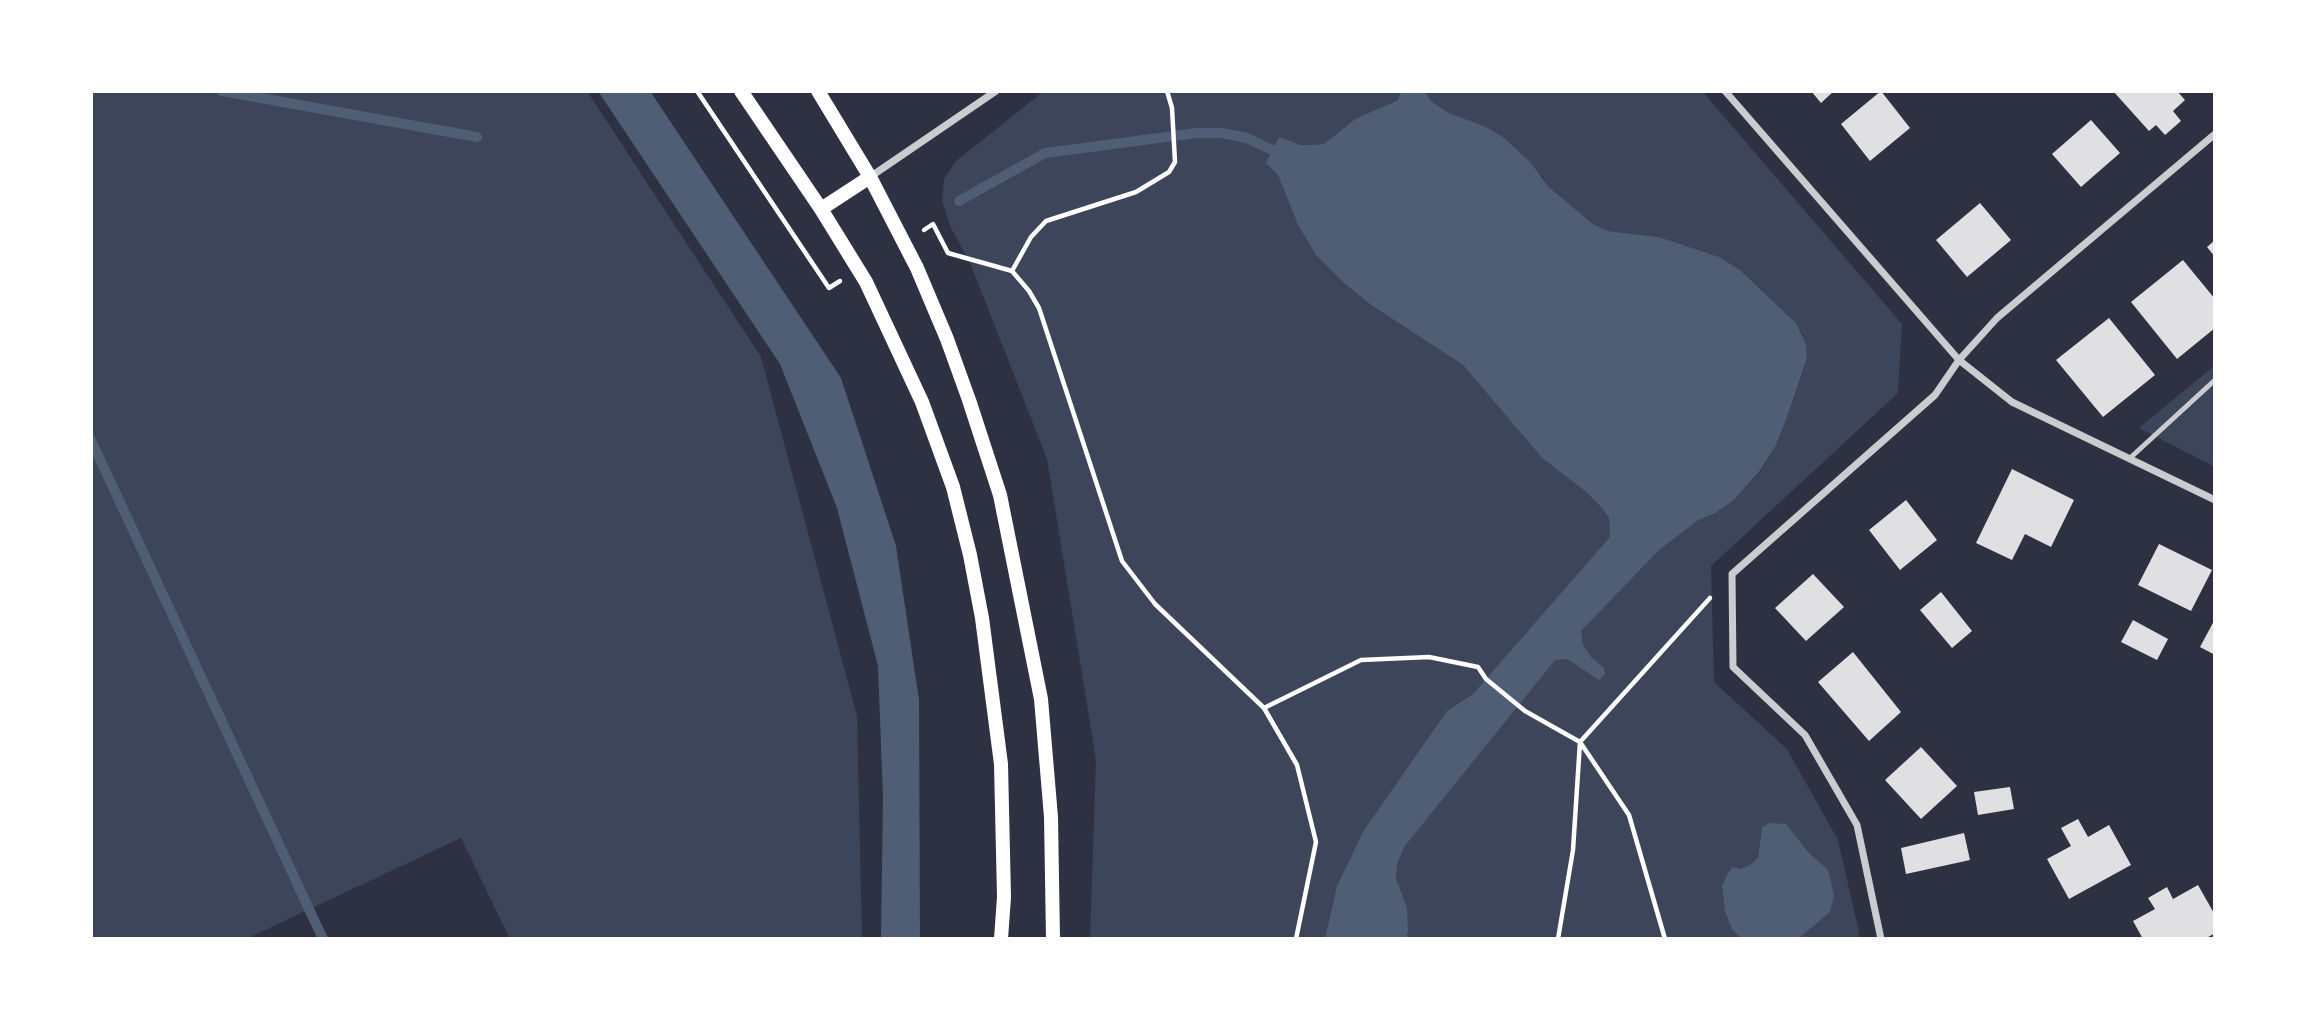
<!DOCTYPE html>
<style>
body{margin:0}
#map{position:relative;width:2306px;height:1030px;overflow:hidden;background:#2d3142;font-family:Manrope,sans-serif}
canvas{display:block}
.frame{position:absolute;inset:0;border:93px solid #fff;pointer-events:none}
</style>
<div id="map">
<canvas width="2306" height="1030"></canvas>
<div class="frame"></div>
</div>
<script>
const g = document.querySelector('canvas').getContext('2d');
g.lineJoin = 'round';
function fillPath(path, color) {
  g.fillStyle = color;
  g.fill(path, 'evenodd');
}
function shape(rows) {
  const path = new Path2D();
  for (const r of rows) {
    path.moveTo(r[0], r[1]);
    for (let i = 2; i < r.length; i += 2) path.lineTo(r[i], r[i + 1]);
  }
  return path;
}
function trace(path, color, width, dash) {
  g.strokeStyle = color;
  g.lineWidth = width;
  g.lineCap = dash ? 'butt' : 'round';
  g.setLineDash(dash || []);
  g.stroke(path);
}
fillPath(shape([
 [91,91,587,91,761,357,857,716,862,939,510,939,461,838,246,939,91,939],
 [1044,91,1401,91,1398,100,1355,119,1324,144,1301,145,1266,163,1278,175,1298,225,1344,283,1371,305,1463,365,1542,458,1586,492,1602,508,1609,518,1610,537,1697,521,1715,513,1733,501,1760,472,1775,447,1785,423,1807,358,1802,334,1797,324,1740,270,1659,237,1607,231,1593,224,1549,187,1542,176,1466,121,1449,113,1431,101,1425,91,1702,91,1902,324,1898,393,1711,566,1714,682,1787,749,1838,840,1859,932,1858,939,1090,939,1096,760,1047,459,970,263,951,228,942,201,944,179,956,161],
 [2215,365,2215,467,2139,428]
]), '#3c4559');
fillPath(shape([
 [598,91,650,91,841,378,896,546,919,700,920,939,881,939,883,797,878,666,837,508,780,364],
 [1401,91,1425,91,1431,101,1449,113,1486,127,1504,138,1530,162,1549,187,1593,224,1608,231,1659,237,1719,257,1740,270,1797,324,1806,345,1807,358,1785,423,1775,447,1759,472,1733,501,1715,513,1697,521,1659,550,1581,631,1583,645,1591,657,1604,668,1605,674,1599,680,1567,659,1555,660,1404,847,1397,864,1396,879,1407,908,1408,931,1406,939,1325,939,1337,886,1364,830,1447,711,1473,694,1610,537,1609,518,1602,508,1586,492,1542,458,1463,365,1371,305,1344,283,1316,255,1298,225,1278,175,1266,163,1279,137,1301,145,1324,144,1355,119,1398,100],
 [1769,823,1786,824,1808,852,1828,870,1834,896,1830,912,1798,939,1742,939,1732,929,1725,911,1722,886,1728,873,1733,867,1740,869,1750,865,1758,858,1762,828]
]), '#4f5d75');
trace(shape([
 [222,91,477,137],
 [959,201,1045,153,1197,133,1222,133,1247,138,1272,150],
 [91,440,323,939]
]), '#4f5d75', 10);
fillPath(shape([
 [1811,91,1834,91,1821,103],
 [1881,91,1910,128,1870,161,1841,124],
 [2113,91,2177,91,2185,100,2173,111,2181,121,2165,135,2156,125,2149,131],
 [2091,120,2120,153,2081,187,2052,154],
 [1980,203,2011,240,1967,277,1936,240],
 [2215,240,2215,257,2207,247],
 [2183,260,2215,299,2215,328,2177,359,2131,302],
 [2109,318,2155,375,2103,417,2056,360],
 [2012,469,2074,500,2051,547,2025,534,2012,560,1976,543],
 [1906,500,1937,540,1900,570,1869,530],
 [2159,544,2212,570,2191,611,2138,585],
 [1813,574,1844,607,1806,641,1775,608],
 [1941,592,1972,631,1952,648,1920,610],
 [2215,619,2215,655,2200,647],
 [2133,620,2168,639,2157,660,2121,642],
 [1853,652,1901,712,1869,741,1818,682],
 [1921,747,1957,786,1921,819,1885,780],
 [2010,787,2014,809,1978,815,1974,792],
 [2078,819,2088,837,2109,825,2131,865,2069,899,2047,859,2071,846,2061,828],
 [1964,833,1970,860,1906,874,1901,848],
 [2198,885,2215,915,2215,933,2205,939,2143,939,2133,921,2155,909,2148,898,2167,887,2173,899]
]), '#e0e0e3');
trace(shape([
 [697,91,829,288,840,281],
 [924,230,933,224,948,253,1012,271,1029,291,1039,308,1122,561,1155,604,1264,708,1297,765,1316,842,1296,939],
 [1012,271,1031,237,1046,221,1136,192,1169,172,1175,162,1172,108,1167,91],
 [1264,708,1361,660,1429,657,1478,667,1486,679,1525,711,1580,742,1573,850,1558,939],
 [1665,939,1629,815,1580,742,1710,598]
]), '#fff', 4.5);
trace(shape([
 [2129,459,2215,380]
]), '#caccd0', 5);
trace(shape([
 [1725,91,1959,360,2012,402,2215,500],
 [870,177,996,91],
 [1881,939,1857,825,1805,735,1733,667,1732,574,1935,395,1959,360,1997,318,2215,134]
]), '#caccd0', 7);
trace(shape([
 [741,91,821,209,866,282,922,402,953,487,970,555,982,618,1001,764,1004,897,1001,939],
 [818,91,870,177,917,268,947,339,969,400,1000,495,1041,699,1051,817,1053,939],
 [821,209,870,177]
]), '#fff', 14);
</script>
